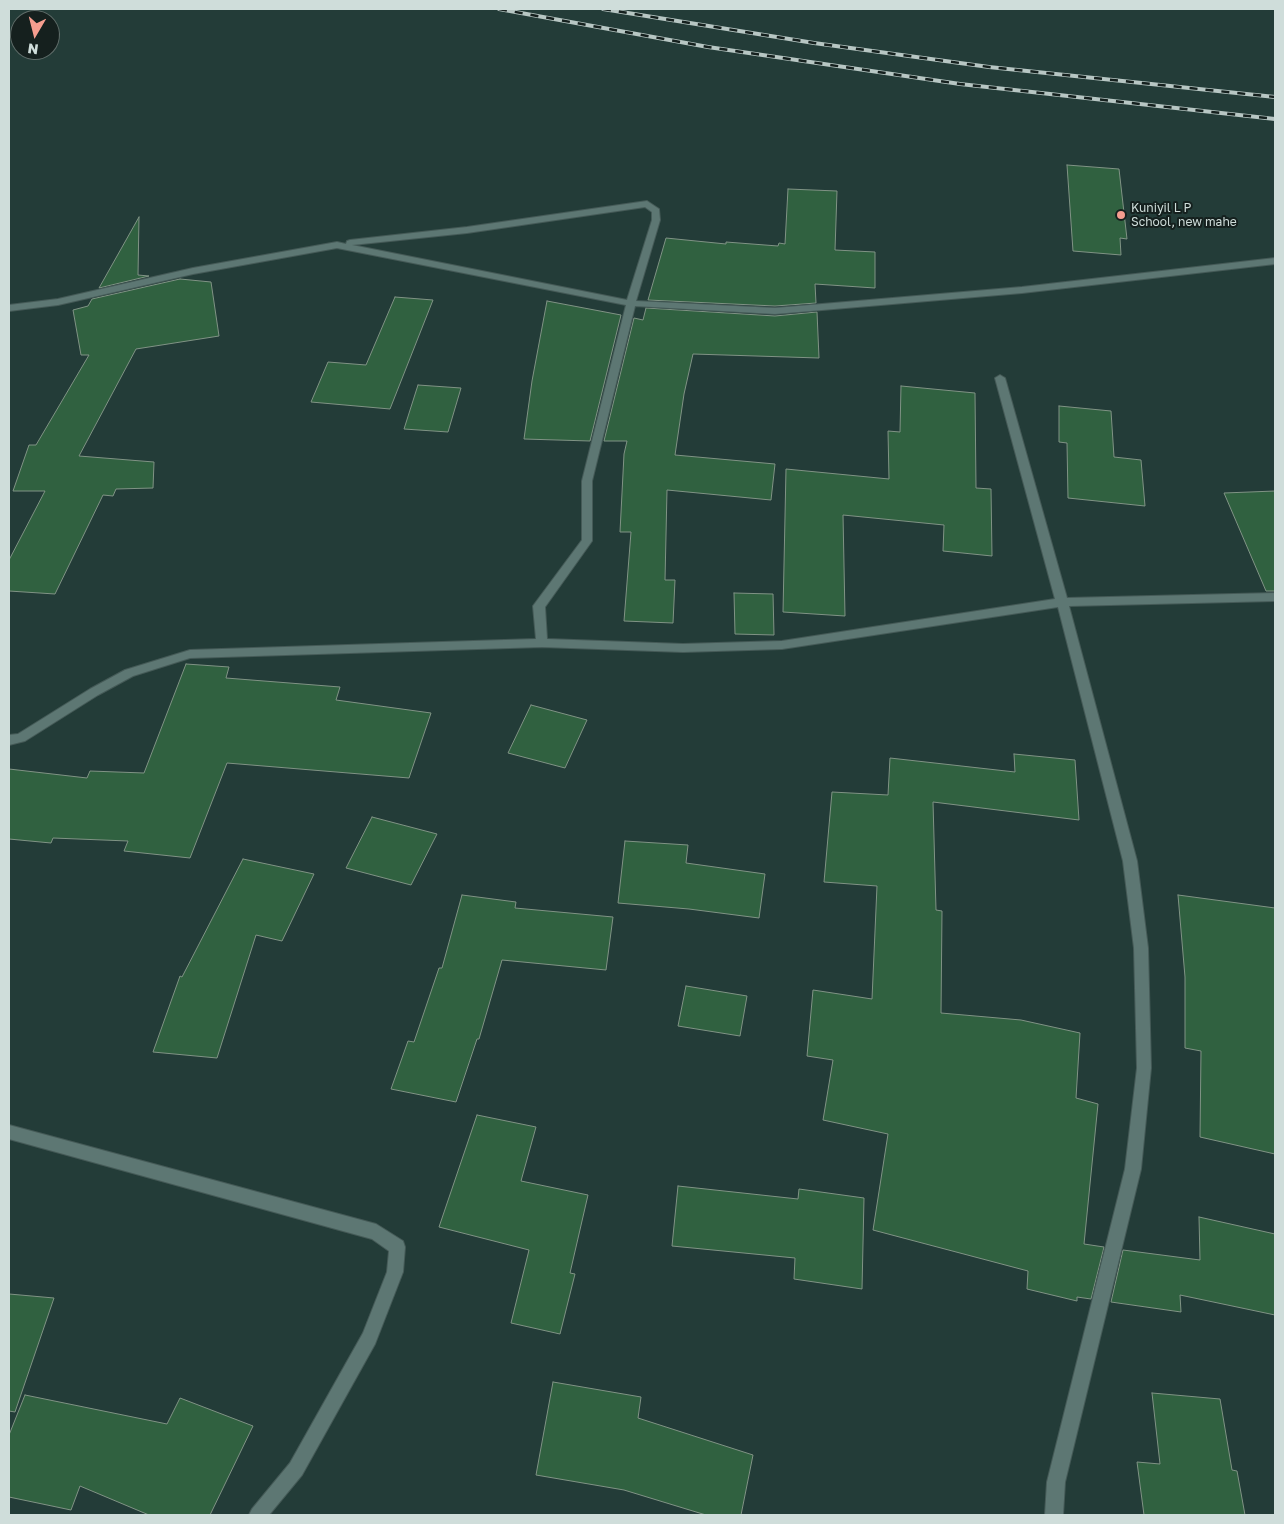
<!DOCTYPE html>
<style>
body{margin:0}
#map{position:relative;width:1284px;height:1524px;overflow:hidden;background:#233c38;font-family:"Golos Text",sans-serif}
canvas{display:block}
.frame{position:absolute;inset:0;border:10px solid #cfddda;pointer-events:none}
.north{position:absolute;left:10px;top:10px;width:50px;height:50px;box-sizing:border-box;background:#15201e;border:1px solid #5f6c69;border-radius:50%;rotate:188deg;font-size:14px;font-weight:700;line-height:20px;text-align:center;color:#cfddda}
.north::after{content:'';display:block;margin:auto;width:18px;height:22px;background:#f59d8f;clip-path:polygon(50% 0,100% 100%,50% 72%,0 100%)}
</style>
<div id="map">
<canvas width="1284" height="1524"></canvas>
<div class="frame"></div>
<div class="north">N</div>
</div>
<script>
const g = document.querySelector('canvas').getContext('2d');
g.lineJoin = 'round';
function fillPath(path, color) {
  g.fillStyle = color;
  g.fill(path, 'evenodd');
}
function shape(rows) {
  const path = new Path2D();
  for (const r of rows) {
    path.moveTo(r[0], r[1]);
    for (let i = 2; i < r.length; i += 2) path.lineTo(r[i], r[i + 1]);
  }
  return path;
}
function trace(path, color, width, dash) {
  g.strokeStyle = color;
  g.lineWidth = width;
  g.lineCap = dash ? 'butt' : 'round';
  g.setLineDash(dash || []);
  g.stroke(path);
}
function drawText(font, color, halo, rows, align = 'center') {
  g.font = font + ' "Golos Text",sans-serif';
  g.lineWidth = 4;
  g.setLineDash([]);
  g.textBaseline = 'middle';
  g.strokeStyle = halo;
  g.fillStyle = color;
  for (const [text, x, y, turn = 0] of rows) {
    g.save();
    g.translate(x, y);
    g.rotate((+turn || 0) * Math.PI / 180);
    g.textAlign = isNaN(turn) ? turn : align;
    if (halo) g.strokeText(text, 0, 0);
    g.fillText(text, 0, 0);
    g.restore();
  }
}
const building = shape([
 [1067,165,1119,169,1127,239,1120,238,1121,255,1073,251,1067,165],
 [788,189,837,191,835,250,875,252,875,288,815,284,816,303,775,306,648,300,666,238,726,244,726,242,778,246,779,243,785,244,788,189],
 [139,217,138,275,149,276,99,288,139,217],
 [180,279,211,282,219,336,136,349,79,456,154,462,153,488,116,489,113,496,103,495,55,594,9,591,9,560,45,491,13,491,29,445,36,445,89,355,81,355,73,310,88,306,92,299,180,279],
 [395,297,433,300,390,409,311,402,328,362,366,365,395,297],
 [547,301,621,315,590,441,524,439,532,381,547,301],
 [646,308,775,316,817,312,819,358,693,354,684,394,675,455,775,464,771,500,667,490,665,580,675,580,673,623,624,621,631,532,620,532,624,454,627,441,604,441,634,318,643,320,646,308],
 [418,385,461,388,448,432,404,429,418,385],
 [901,386,975,393,976,488,991,489,992,556,943,551,944,525,843,515,845,616,783,612,786,469,889,479,888,431,900,432,901,386],
 [1059,406,1111,411,1114,457,1141,460,1145,506,1068,498,1067,443,1059,442,1059,406],
 [1275,491,1275,591,1266,591,1224,493,1275,491],
 [734,593,773,594,774,635,735,634,734,593],
 [186,664,229,667,226,678,340,687,336,700,431,713,409,778,227,763,190,858,124,851,128,841,53,838,51,843,9,839,9,769,87,778,90,771,144,773,186,664],
 [531,705,587,720,565,768,508,753,531,705],
 [1014,754,1075,760,1079,820,933,802,936,910,942,911,941,1013,1021,1020,1080,1033,1076,1098,1098,1104,1084,1244,1104,1247,1091,1299,1077,1297,1077,1301,1027,1289,1028,1271,873,1230,888,1134,823,1120,833,1060,807,1056,813,990,872,999,877,886,824,882,832,792,888,795,890,758,1015,772,1014,754],
 [372,817,437,834,411,885,346,868,372,817],
 [625,841,688,845,686,863,765,874,759,918,689,909,618,903,625,841],
 [243,859,314,874,282,941,256,935,217,1058,153,1052,180,976,182,977,243,859],
 [462,895,516,902,515,908,613,917,606,970,502,960,479,1039,477,1039,456,1102,391,1089,408,1041,414,1042,439,968,442,968,462,895],
 [1178,895,1275,908,1275,1154,1200,1137,1201,1051,1185,1048,1185,977,1178,895],
 [686,986,747,996,740,1036,678,1026,686,986],
 [477,1115,536,1127,521,1181,588,1195,570,1273,575,1274,560,1334,511,1323,529,1250,439,1227,477,1115],
 [678,1186,798,1199,799,1189,864,1198,862,1289,794,1279,795,1258,672,1246,678,1186],
 [1199,1217,1275,1234,1275,1315,1180,1295,1181,1312,1111,1302,1123,1250,1200,1260,1199,1217],
 [9,1294,54,1298,15,1412,9,1411,9,1294],
 [553,1382,641,1397,638,1418,753,1455,741,1515,706,1515,624,1490,536,1475,553,1382],
 [1152,1393,1220,1399,1232,1470,1237,1471,1245,1515,1144,1515,1137,1462,1160,1464,1152,1393],
 [25,1395,167,1424,180,1398,253,1426,210,1515,149,1515,80,1486,71,1510,9,1497,9,1435,25,1395]
]);
fillPath(building, '#306140');
trace(building, '#809385', 1);
const street = shape([
 [647,201,659,209,660,220,636,301,775,308,1022,287,1275,258,1275,264,1022,293,775,314,635,306,592,481,592,541,545,607,547,639,683,644,782,641,1055,599,995,378,1000,375,1005,378,1067,598,1275,593,1275,601,1069,606,1137,861,1148,948,1151,1068,1141,1169,1065,1482,1063,1515,1045,1515,1047,1482,1125,1169,1137,1068,1134,948,1123,861,1058,607,782,649,683,652,542,647,190,658,133,676,98,695,25,741,9,745,9,735,18,734,90,689,125,670,190,650,536,639,533,606,582,540,582,481,626,305,337,248,193,274,58,305,9,311,9,305,58,299,193,268,337,242,346,244,347,241,350,240,467,227,647,201],
 [645,207,652,212,652,220,627,300,352,245,467,233,645,207],
 [9,1125,376,1224,403,1241,405,1247,403,1272,375,1344,302,1475,269,1515,249,1515,252,1509,290,1463,363,1333,387,1272,389,1251,372,1239,9,1139,9,1125]
]);
trace(street, '#455a57', 2);
fillPath(street, '#5d7773');
const rail = shape([
 [499,9,708,47,960,84,1275,119],
 [603,9,814,43,989,67,1275,97]
]);
trace(rail, '#b7c6c3', 4);
trace(rail, '#15201e', 2.5, [8]);
for (const [x, y, r, color] of [
 [1121,215,5,"#f59d8f"]
]) {
  const dot = new Path2D();
  dot.arc(x, y, r, 0, 2 * Math.PI);
  g.fillStyle = color;
  g.fill(dot);
  trace(dot, '#15201e', 2);
}
drawText('12px', '#cfddda', '#15201e', [
 ["Kuniyil L P",1131,208],
 ["School, new mahe",1131,222]
], 'left');
</script>
